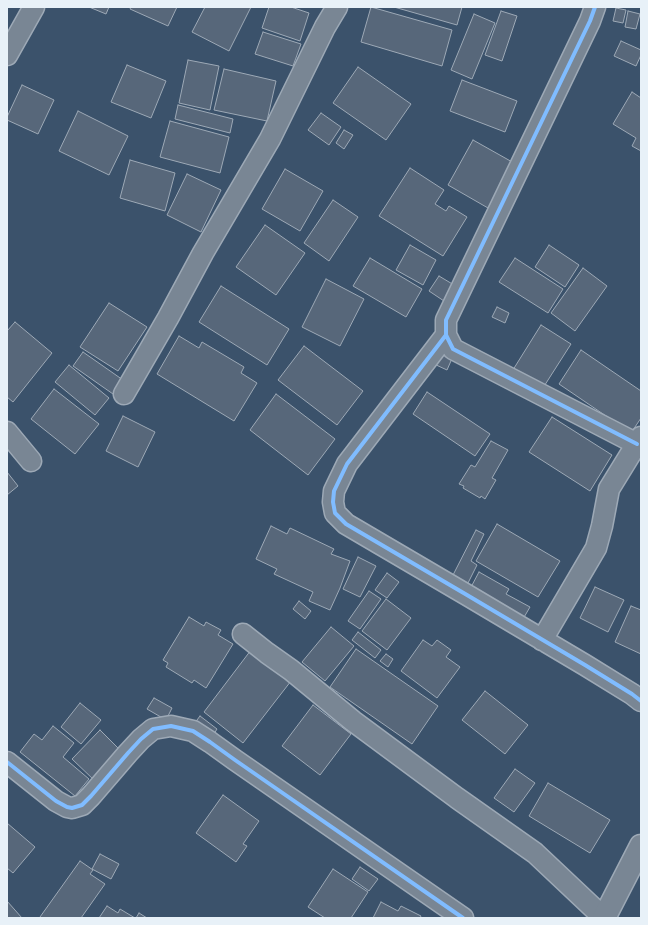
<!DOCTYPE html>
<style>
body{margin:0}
#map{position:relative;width:648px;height:925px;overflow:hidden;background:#3b526b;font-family:"Playpen Sans",sans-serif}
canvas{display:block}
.frame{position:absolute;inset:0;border:8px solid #e8f1f8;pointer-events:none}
</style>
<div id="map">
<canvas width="648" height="925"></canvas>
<div class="frame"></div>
</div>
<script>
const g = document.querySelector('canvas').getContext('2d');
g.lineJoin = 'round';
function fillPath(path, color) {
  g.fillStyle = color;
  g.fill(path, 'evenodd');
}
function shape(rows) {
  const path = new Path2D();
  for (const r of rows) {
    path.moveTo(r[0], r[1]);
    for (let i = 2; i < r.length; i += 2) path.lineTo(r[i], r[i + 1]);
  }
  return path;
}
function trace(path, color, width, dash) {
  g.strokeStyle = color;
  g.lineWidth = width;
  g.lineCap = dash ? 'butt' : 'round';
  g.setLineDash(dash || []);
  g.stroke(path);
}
const building = shape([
 [89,7,109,7,106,14,89,7],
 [131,7,177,7,168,26,130,9,131,7],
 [205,7,251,7,229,51,192,32,205,7],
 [269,7,291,7,309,13,300,41,262,28,269,7],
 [371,7,452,30,442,66,361,42,371,7],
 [394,7,462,7,457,25,394,7],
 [616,8,626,10,623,23,613,21,616,8],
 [501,11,517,16,502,61,485,55,501,11],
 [628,11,640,14,636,29,625,27,628,11],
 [474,14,495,23,472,79,451,70,474,14],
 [263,32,301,44,293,66,255,54,263,32],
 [621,41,641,50,641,55,636,66,614,56,621,41],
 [188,60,219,66,210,110,179,103,188,60],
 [127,65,166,81,151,118,111,102,127,65],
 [358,67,411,104,386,140,333,103,358,67],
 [224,69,276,81,267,121,214,110,224,69],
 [462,80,517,101,505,132,450,111,462,80],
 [22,85,54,100,38,134,7,120,7,117,22,85],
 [632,92,641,98,641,151,632,146,636,138,613,124,632,92],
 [178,105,233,119,230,133,175,119,178,105],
 [78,111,128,136,109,175,59,151,78,111],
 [321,113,341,127,329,145,308,130,321,113],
 [170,121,229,137,220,173,160,157,170,121],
 [344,130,353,135,344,149,336,143,344,130],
 [473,140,514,163,488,208,448,185,473,140],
 [130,160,175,173,165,211,120,198,130,160],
 [410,168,444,190,435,204,446,211,449,206,467,217,443,256,379,216,410,168],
 [285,169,323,191,300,231,262,209,285,169],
 [187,174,221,190,201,232,167,215,187,174],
 [333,200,358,217,329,261,304,243,333,200],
 [265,225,305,253,276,295,236,267,265,225],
 [410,245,436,260,423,285,396,270,410,245],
 [549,245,579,265,565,287,535,267,549,245],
 [370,258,422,289,406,317,353,286,370,258],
 [515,258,563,289,548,313,499,282,515,258],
 [583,268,607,286,575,331,551,313,583,268],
 [439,276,454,285,444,301,429,291,439,276],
 [326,279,364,299,340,346,302,327,326,279],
 [221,286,289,329,267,365,199,322,221,286],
 [109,303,147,327,118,371,80,347,109,303],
 [497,307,509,313,505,323,492,317,497,307],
 [15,322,52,353,13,402,7,397,7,331,15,322],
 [541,325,571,344,541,391,511,373,541,325],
 [179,336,199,348,202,342,244,367,241,373,257,383,234,421,157,374,179,336],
 [304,346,363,391,337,425,278,380,304,346],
 [442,348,454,354,447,370,434,364,442,348],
 [581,350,641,391,641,418,631,433,559,384,581,350],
 [83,352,123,380,113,394,73,366,83,352],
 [69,365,109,398,95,415,55,382,69,365],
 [54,389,99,424,75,454,31,419,54,389],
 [427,392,490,434,475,456,413,414,427,392],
 [276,394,335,439,308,475,250,430,276,394],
 [123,416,155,432,138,467,106,451,123,416],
 [552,417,612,455,590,491,529,452,552,417],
 [491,441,508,450,492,478,496,480,485,499,481,496,480,498,463,488,464,486,459,484,471,465,475,467,491,441],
 [7,472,18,486,7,495,7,472],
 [497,524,560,561,538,597,476,561,497,524],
 [271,526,287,534,290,528,334,549,331,554,350,561,340,588,330,610,309,601,313,592,274,574,277,569,256,559,271,526],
 [476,530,484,534,471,561,477,565,467,585,452,577,476,530],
 [358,557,376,566,360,597,343,589,358,557],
 [479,572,509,589,506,594,530,607,523,619,470,589,479,572],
 [387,573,399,582,387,598,375,590,387,573],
 [595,587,624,600,608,632,580,618,595,587],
 [369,591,381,599,360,629,348,621,369,591],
 [386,599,411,618,387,650,362,631,386,599],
 [299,601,311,611,305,619,293,609,299,601],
 [631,606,641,610,641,654,615,642,631,606],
 [189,617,204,626,206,622,221,630,218,635,233,644,206,688,194,680,192,683,166,667,168,663,163,660,189,617],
 [331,627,354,646,325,681,302,662,331,627],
 [358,632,381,650,375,658,352,640,358,632],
 [423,640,432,646,437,640,451,650,446,657,460,667,437,698,401,671,423,640],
 [356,649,438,706,412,744,330,687,356,649],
 [251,650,291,681,243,743,204,712,251,650],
 [386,654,393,659,388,667,380,661,386,654],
 [485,691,528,725,505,754,462,720,485,691],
 [154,698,172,708,166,720,147,709,154,698],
 [80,703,101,720,81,744,61,727,80,703],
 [313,705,351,734,320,775,282,746,313,705],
 [200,716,217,729,212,737,194,724,200,716],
 [53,726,74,743,63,757,89,779,75,796,20,752,34,734,42,740,53,726],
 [100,730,122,752,95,781,72,759,100,730],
 [515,769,535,783,514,812,494,798,515,769],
 [548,783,610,820,590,853,529,816,548,783],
 [223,795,259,821,243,844,247,846,236,862,196,833,223,795],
 [7,823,35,847,13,873,7,868,7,823],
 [100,854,119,864,111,879,92,869,100,854],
 [80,861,93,870,90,874,105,884,81,918,42,918,40,917,80,861],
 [360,867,378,879,369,891,352,879,360,867],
 [333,869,368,892,351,918,325,918,308,907,333,869],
 [7,901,22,918,7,918,7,901],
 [381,902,398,911,401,906,421,916,420,918,373,918,381,902],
 [107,906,118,913,120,909,135,918,99,918,107,906],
 [139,913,147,918,136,918,139,913]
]);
fillPath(building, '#57677a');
trace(building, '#9da9b6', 1);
const minor = shape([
 [595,7,590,21,446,320,446,335,453,349,637,444],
 [7,55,34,7],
 [446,335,347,464,334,491,333,502,335,513,346,524,467,595,585,665,632,694,641,701],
 [124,394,168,318,203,253,270,139,325,27,337,7],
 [7,432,31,461],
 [243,634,267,653,291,670,353,721,457,798,535,853,604,918],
 [542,640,596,548,602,526,609,489,641,437],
 [7,762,56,801,67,807,72,808,82,805,91,796,128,753,141,739,153,729,171,726,193,731,210,742,235,760,463,918]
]);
const tertiary = shape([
 [604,918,641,846]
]);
trace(minor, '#9da9b6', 23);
trace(tertiary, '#9da9b6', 25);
trace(minor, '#798694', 20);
trace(tertiary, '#798694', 22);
trace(shape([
 [595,7,590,21,446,320,446,335,453,349,637,444],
 [446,335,347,464,334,491,333,502,335,513,346,524,467,595,585,665,632,694,641,701],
 [7,762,56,801,67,807,72,808,82,805,91,796,128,753,141,739,153,729,171,726,193,731,210,742,235,760,463,918]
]), '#80bcff', 4);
</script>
